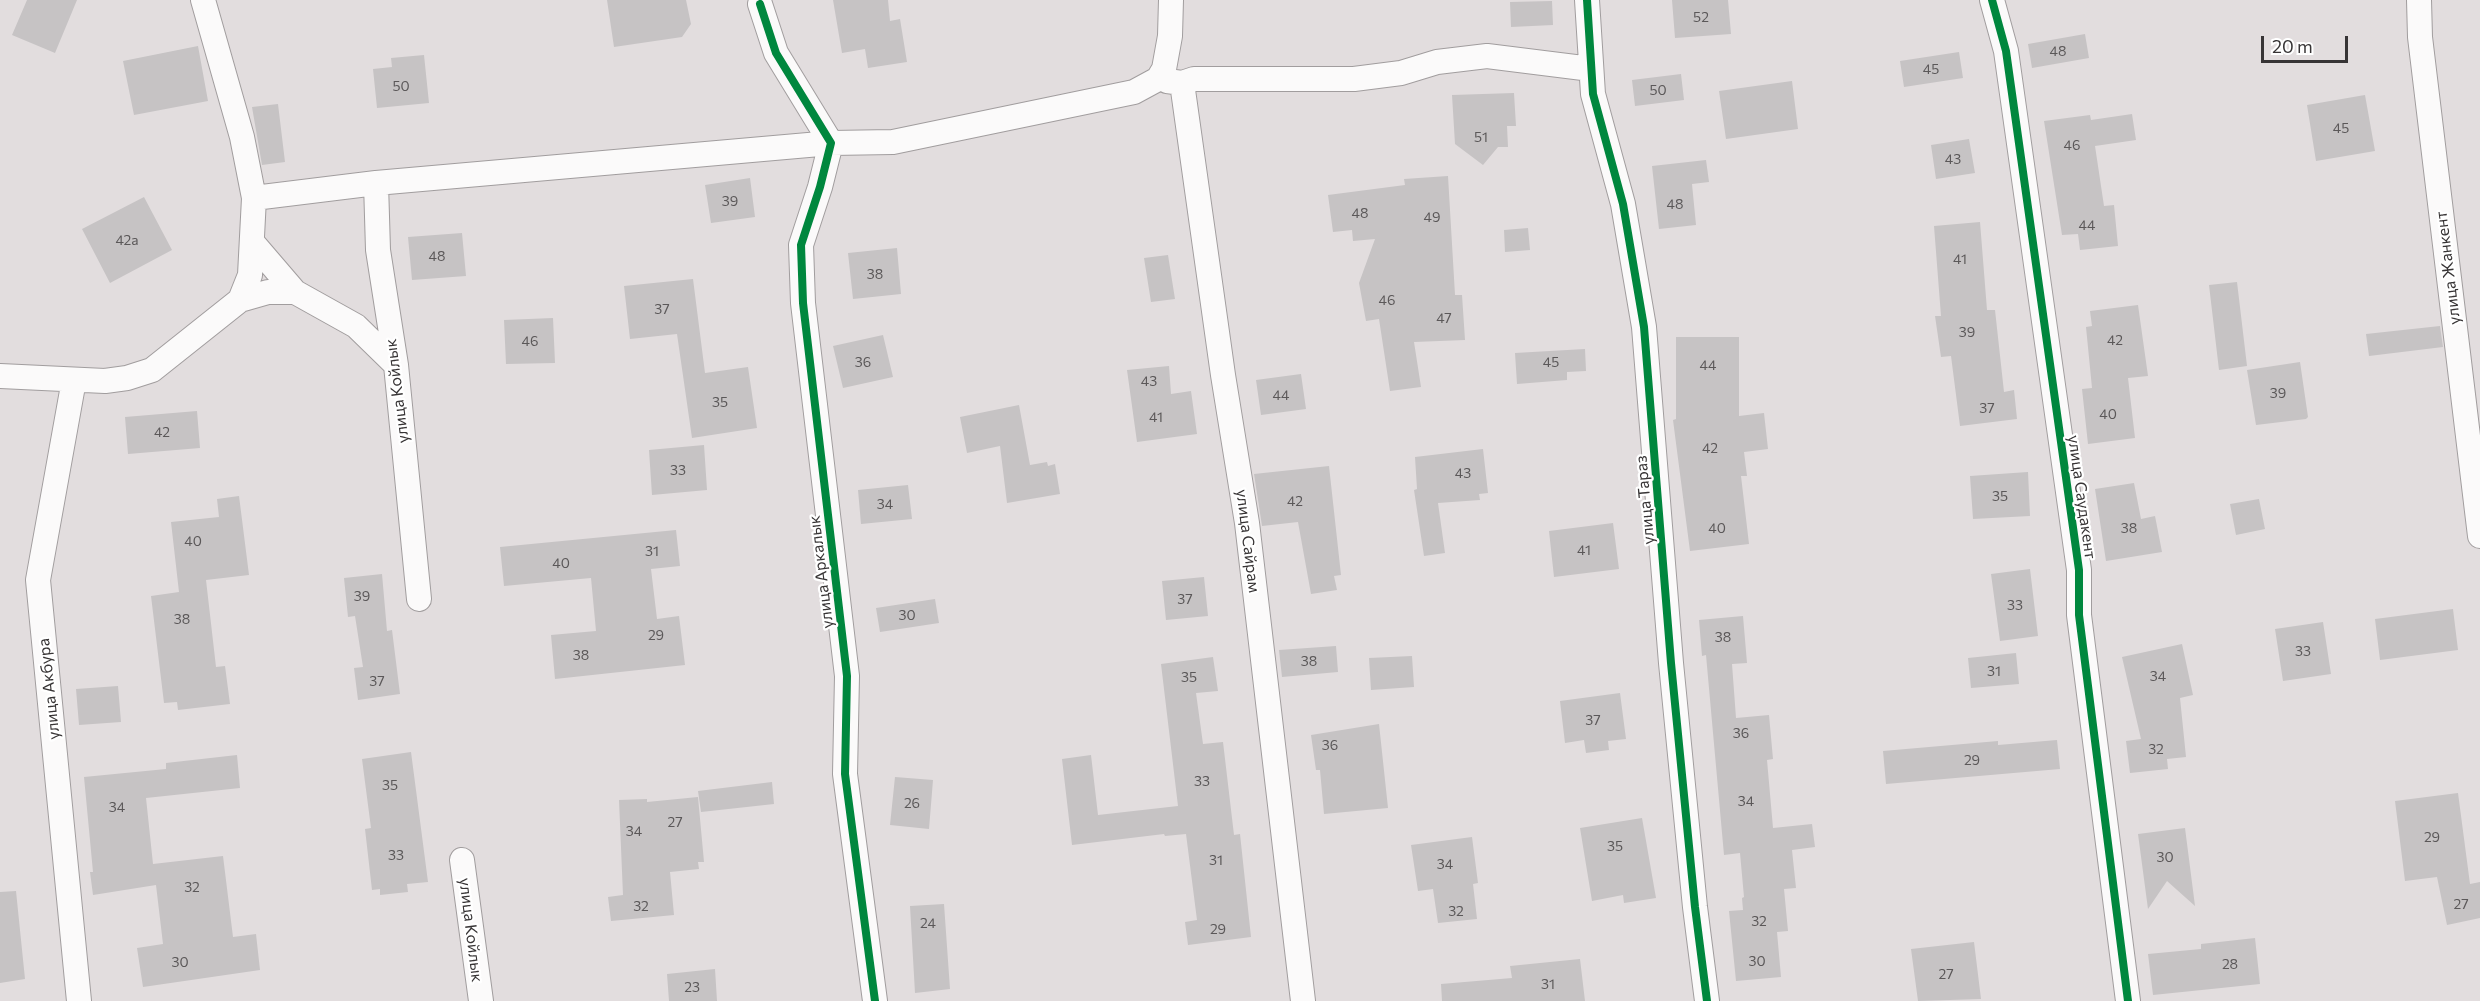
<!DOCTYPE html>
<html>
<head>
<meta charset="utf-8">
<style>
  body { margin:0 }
  #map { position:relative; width:2480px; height:1001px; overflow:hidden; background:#e2ddde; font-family:Commissioner,sans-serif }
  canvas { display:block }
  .scale { position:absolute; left:2261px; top:36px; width:87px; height:27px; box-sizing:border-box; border:3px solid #373435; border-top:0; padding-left:8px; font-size:18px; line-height:21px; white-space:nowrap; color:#373435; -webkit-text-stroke:4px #fff; paint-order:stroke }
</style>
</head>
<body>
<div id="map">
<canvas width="2480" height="1001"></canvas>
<div class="scale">20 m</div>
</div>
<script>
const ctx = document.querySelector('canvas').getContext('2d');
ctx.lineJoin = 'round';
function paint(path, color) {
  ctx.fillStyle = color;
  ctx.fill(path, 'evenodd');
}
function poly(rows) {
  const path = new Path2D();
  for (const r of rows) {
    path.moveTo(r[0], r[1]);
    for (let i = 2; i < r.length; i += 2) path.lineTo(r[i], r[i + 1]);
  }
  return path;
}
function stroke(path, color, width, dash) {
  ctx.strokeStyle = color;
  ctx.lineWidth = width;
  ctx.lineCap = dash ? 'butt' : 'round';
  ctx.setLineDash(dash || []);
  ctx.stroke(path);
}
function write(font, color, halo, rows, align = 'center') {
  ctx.font = font + ' Commissioner,sans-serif';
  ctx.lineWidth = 4.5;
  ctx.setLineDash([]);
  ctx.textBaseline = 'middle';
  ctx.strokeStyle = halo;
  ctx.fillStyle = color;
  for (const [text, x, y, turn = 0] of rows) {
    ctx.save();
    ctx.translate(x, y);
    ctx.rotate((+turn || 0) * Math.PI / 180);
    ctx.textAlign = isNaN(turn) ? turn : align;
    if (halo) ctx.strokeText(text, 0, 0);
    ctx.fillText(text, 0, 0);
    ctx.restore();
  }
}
paint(poly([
  [27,0,77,0,55,53,12,35],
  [607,0,686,0,691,24,682,37,614,47],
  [833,0,888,0,890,21,900,19,907,62,868,68,865,49,842,53],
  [1672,0,1728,0,1731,34,1675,38],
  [1552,1,1553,25,1511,27,1510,2],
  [2085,34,2089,58,2032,68,2028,44],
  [198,46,208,101,134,115,123,61],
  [1959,52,1963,78,1904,87,1900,61],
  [424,55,429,103,377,108,373,69,392,67,391,58],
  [1681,74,1684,100,1635,106,1632,80],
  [1792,81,1798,129,1726,139,1719,91],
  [1514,93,1516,126,1507,126,1508,147,1498,147,1483,165,1455,144,1452,95],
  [2365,95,2375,151,2316,161,2307,105],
  [278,104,285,162,262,165,252,107],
  [2132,114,2136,140,2095,146,2104,206,2114,205,2118,246,2080,250,2078,234,2062,235,2044,121,2090,115,2091,120],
  [1969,139,1975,173,1936,179,1931,145],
  [1706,160,1709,182,1692,184,1696,225,1659,229,1652,166],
  [1448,176,1455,295,1462,295,1465,340,1414,342,1421,387,1390,391,1379,319,1366,321,1359,283,1375,239,1353,241,1352,230,1333,232,1328,195,1405,185,1404,179],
  [750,178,755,217,711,223,705,185],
  [144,197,172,250,110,283,82,229],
  [1980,222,1987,310,1995,310,2004,392,2014,390,2017,419,1960,426,1951,356,1941,357,1935,316,1941,316,1934,226],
  [1528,228,1530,250,1505,252,1504,230],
  [462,233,466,276,412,280,408,237],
  [897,248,901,294,853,299,848,253],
  [1168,255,1175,299,1151,302,1144,258],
  [693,279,705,373,748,367,757,428,692,438,677,334,630,339,624,286],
  [2237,282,2247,366,2219,370,2209,285],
  [2138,305,2148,376,2128,378,2135,438,2088,444,2082,389,2092,388,2086,327,2092,326,2090,311],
  [553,318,555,363,506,364,504,320],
  [2440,326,2443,347,2369,356,2366,334],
  [883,335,893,377,843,388,833,346],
  [1676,337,1739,337,1739,416,1764,413,1768,449,1744,452,1747,476,1741,476,1749,544,1690,551,1673,420,1676,419],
  [1585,349,1586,371,1567,372,1567,380,1517,384,1515,353],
  [2300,362,2308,417,2306,419,2256,425,2247,370],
  [1169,366,1171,394,1191,391,1197,434,1137,442,1127,370],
  [1301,374,1306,409,1261,415,1256,380],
  [1019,405,1030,465,1047,462,1048,466,1055,464,1060,494,1007,503,1000,446,967,453,960,417],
  [197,411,200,448,128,454,125,417],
  [704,445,707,490,652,495,649,450],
  [1483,449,1488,493,1479,494,1480,500,1438,503,1445,553,1424,556,1414,490,1417,489,1415,457],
  [1329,466,1341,575,1334,576,1337,590,1311,594,1298,522,1262,526,1254,474],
  [2028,472,2030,516,1973,519,1970,476],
  [2134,483,2141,519,2155,516,2162,552,2106,561,2095,489],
  [908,485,912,519,861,524,858,490],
  [239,496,249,575,206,580,216,667,225,666,230,704,178,710,177,702,164,703,151,596,179,592,171,522,219,517,217,499],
  [2259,499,2265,529,2236,535,2230,504],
  [1613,523,1619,569,1554,577,1549,531],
  [676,530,680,566,651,569,657,619,679,616,685,665,555,679,551,635,596,631,591,578,504,586,500,547],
  [2030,569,2038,636,2000,641,1991,574],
  [382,574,387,631,392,630,400,694,358,700,354,668,363,667,355,616,348,617,344,578],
  [1204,577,1208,616,1166,620,1162,581],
  [935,599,939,623,880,632,876,608],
  [2453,609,2458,650,2380,660,2375,619],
  [1743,616,1747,663,1732,664,1736,718,1769,715,1773,759,1767,760,1773,828,1812,824,1815,847,1792,850,1796,888,1784,889,1788,931,1777,932,1781,977,1736,981,1729,911,1743,910,1742,898,1744,897,1740,853,1724,855,1706,655,1702,656,1699,620],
  [2323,622,2331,674,2283,681,2275,629],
  [2182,644,2193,695,2180,698,2186,757,2167,759,2168,769,2130,773,2126,741,2141,739,2122,657],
  [1336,646,1338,672,1282,677,1279,650],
  [2016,653,2019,684,1971,688,1968,658],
  [1412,656,1414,687,1371,690,1369,658],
  [1213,657,1218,691,1196,693,1203,744,1223,742,1234,835,1240,834,1251,937,1188,945,1185,922,1197,920,1186,834,1165,836,1164,834,1072,845,1062,759,1091,755,1098,815,1178,806,1161,664],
  [118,686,121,722,79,725,76,689],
  [1620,693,1626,739,1608,741,1609,750,1586,753,1584,740,1565,743,1560,701],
  [1379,724,1388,808,1324,814,1320,770,1316,770,1311,735],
  [2057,740,2060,769,1886,784,1883,751,1998,741,1998,745],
  [411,752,428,882,407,884,408,892,380,895,380,889,372,890,365,829,371,828,362,759],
  [237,755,240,788,146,798,153,864,223,856,233,937,256,934,260,970,143,987,137,948,163,944,156,885,93,895,90,872,93,872,84,777,166,769,166,763],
  [895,777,933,780,929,829,890,825],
  [772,782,774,804,701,812,698,791],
  [2458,793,2470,884,2480,882,2480,918,2447,925,2437,877,2405,881,2395,801],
  [698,797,704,862,698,862,699,869,670,872,674,915,611,921,608,897,623,895,619,800,647,799,647,802],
  [1642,818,1656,898,1624,903,1623,895,1592,901,1580,828],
  [2185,828,2195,906,2167,881,2148,909,2138,834],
  [1472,837,1478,883,1473,884,1477,919,1438,923,1433,889,1418,891,1411,845],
  [16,891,25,979,0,983,0,892],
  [944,904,950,989,915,993,910,906],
  [2255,938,2260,984,2153,995,2148,954,2201,949,2201,944],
  [1974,942,1981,999,1918,1001,1911,949],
  [1580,959,1585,1001,1442,1001,1441,984,1512,978,1510,966],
  [715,969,717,1001,669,1001,667,974]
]), '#c6c3c4');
const minor = poly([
  [203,0,242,137,254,198,250,275,240,300],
  [1587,0,1593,94,1623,204,1644,327,1671,663,1695,907,1707,1001],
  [1992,0,2006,51,2079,570,2079,615,2128,1001],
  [2419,0,2420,37,2480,536],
  [760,4,776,53,831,143,820,187,801,245,803,303,847,676,845,774,875,1001],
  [1167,81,1182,83,1194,79,1354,79,1401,73,1437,62,1487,56,1591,69],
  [1182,83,1223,375,1247,523,1303,1001],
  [376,183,378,250,396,365,419,599],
  [254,198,376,183,831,143,893,142,1134,92,1158,79,1164,69,1170,36,1171,0],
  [253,243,295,292,356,326,396,365],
  [0,376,105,381,127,378,152,370,240,300,268,292,295,292],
  [74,380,38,580,79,1001],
  [462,860,481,1001]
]);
stroke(minor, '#a19d9e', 26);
stroke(minor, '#fbfafa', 24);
stroke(poly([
  [1587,0,1593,94,1623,204,1644,327,1671,663,1695,907,1707,1001],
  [1992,0,2006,51,2079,570,2079,615,2128,1001],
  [760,4,776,53,831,143,820,187,801,245,803,303,847,676,845,774,875,1001]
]), '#00873e', 8);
write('14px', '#5b5859', null, [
  ["52",1701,17],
  ["48",2058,51],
  ["45",1931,69],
  ["50",401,86],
  ["50",1658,90],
  ["45",2341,128],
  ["51",1481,137],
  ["46",2072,145],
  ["43",1953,159],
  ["39",730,201],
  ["48",1675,204],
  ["48",1360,213],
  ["49",1432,217],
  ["44",2087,225],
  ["42а",127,240],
  ["48",437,256],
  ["41",1960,259],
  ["38",875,274],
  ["46",1387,300],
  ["37",662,309],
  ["47",1444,318],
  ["39",1967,332],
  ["42",2115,340],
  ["46",530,341],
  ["36",863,362],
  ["45",1551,362],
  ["44",1708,365],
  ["43",1149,381],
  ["39",2278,393],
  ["44",1281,395],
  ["35",720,402],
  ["37",1987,408],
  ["40",2108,414],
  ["41",1156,417],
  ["42",162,432],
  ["42",1710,448],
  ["33",678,470],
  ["43",1463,473],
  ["35",2000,496],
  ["42",1295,501],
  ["34",885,504],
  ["40",1717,528],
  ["38",2129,528],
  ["40",193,541],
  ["41",1584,550],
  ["31",652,551],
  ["40",561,563],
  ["39",362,596],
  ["37",1185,599],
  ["33",2015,605],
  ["30",907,615],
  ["38",182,619],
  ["29",656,635],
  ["38",1723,637],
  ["33",2303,651],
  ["38",581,655],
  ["38",1309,661],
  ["31",1994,671],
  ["34",2158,676],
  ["35",1189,677],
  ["37",377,681],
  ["37",1593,720],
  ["36",1741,733],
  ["36",1330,745],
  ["32",2156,749],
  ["29",1972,760],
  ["33",1202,781],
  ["35",390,785],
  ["34",1746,801],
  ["26",912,803],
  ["34",117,807],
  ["27",675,822],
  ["34",634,831],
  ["29",2432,837],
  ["35",1615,846],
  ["33",396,855],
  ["30",2165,857],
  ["31",1216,860],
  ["34",1445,864],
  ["32",192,887],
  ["27",2461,904],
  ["32",641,906],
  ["32",1456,911],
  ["32",1759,921],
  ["24",928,923],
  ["29",1218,929],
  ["30",1757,961],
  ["30",180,962],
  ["28",2230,964],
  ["27",1946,974],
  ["31",1548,984],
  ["23",692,987]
]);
write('16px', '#373435', '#fff', [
  ["улица Жанкент",2448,268,-97],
  ["улица Койлык",397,391,-97],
  ["улица Саудакент",2082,497,82],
  ["улица Тараз",1645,500,-95],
  ["улица Сайрам",1248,541,83],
  ["улица Аркалык",821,572,-97],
  ["улица Акбура",49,689,-96],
  ["улица Койлык",471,930,83]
]);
</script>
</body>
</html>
